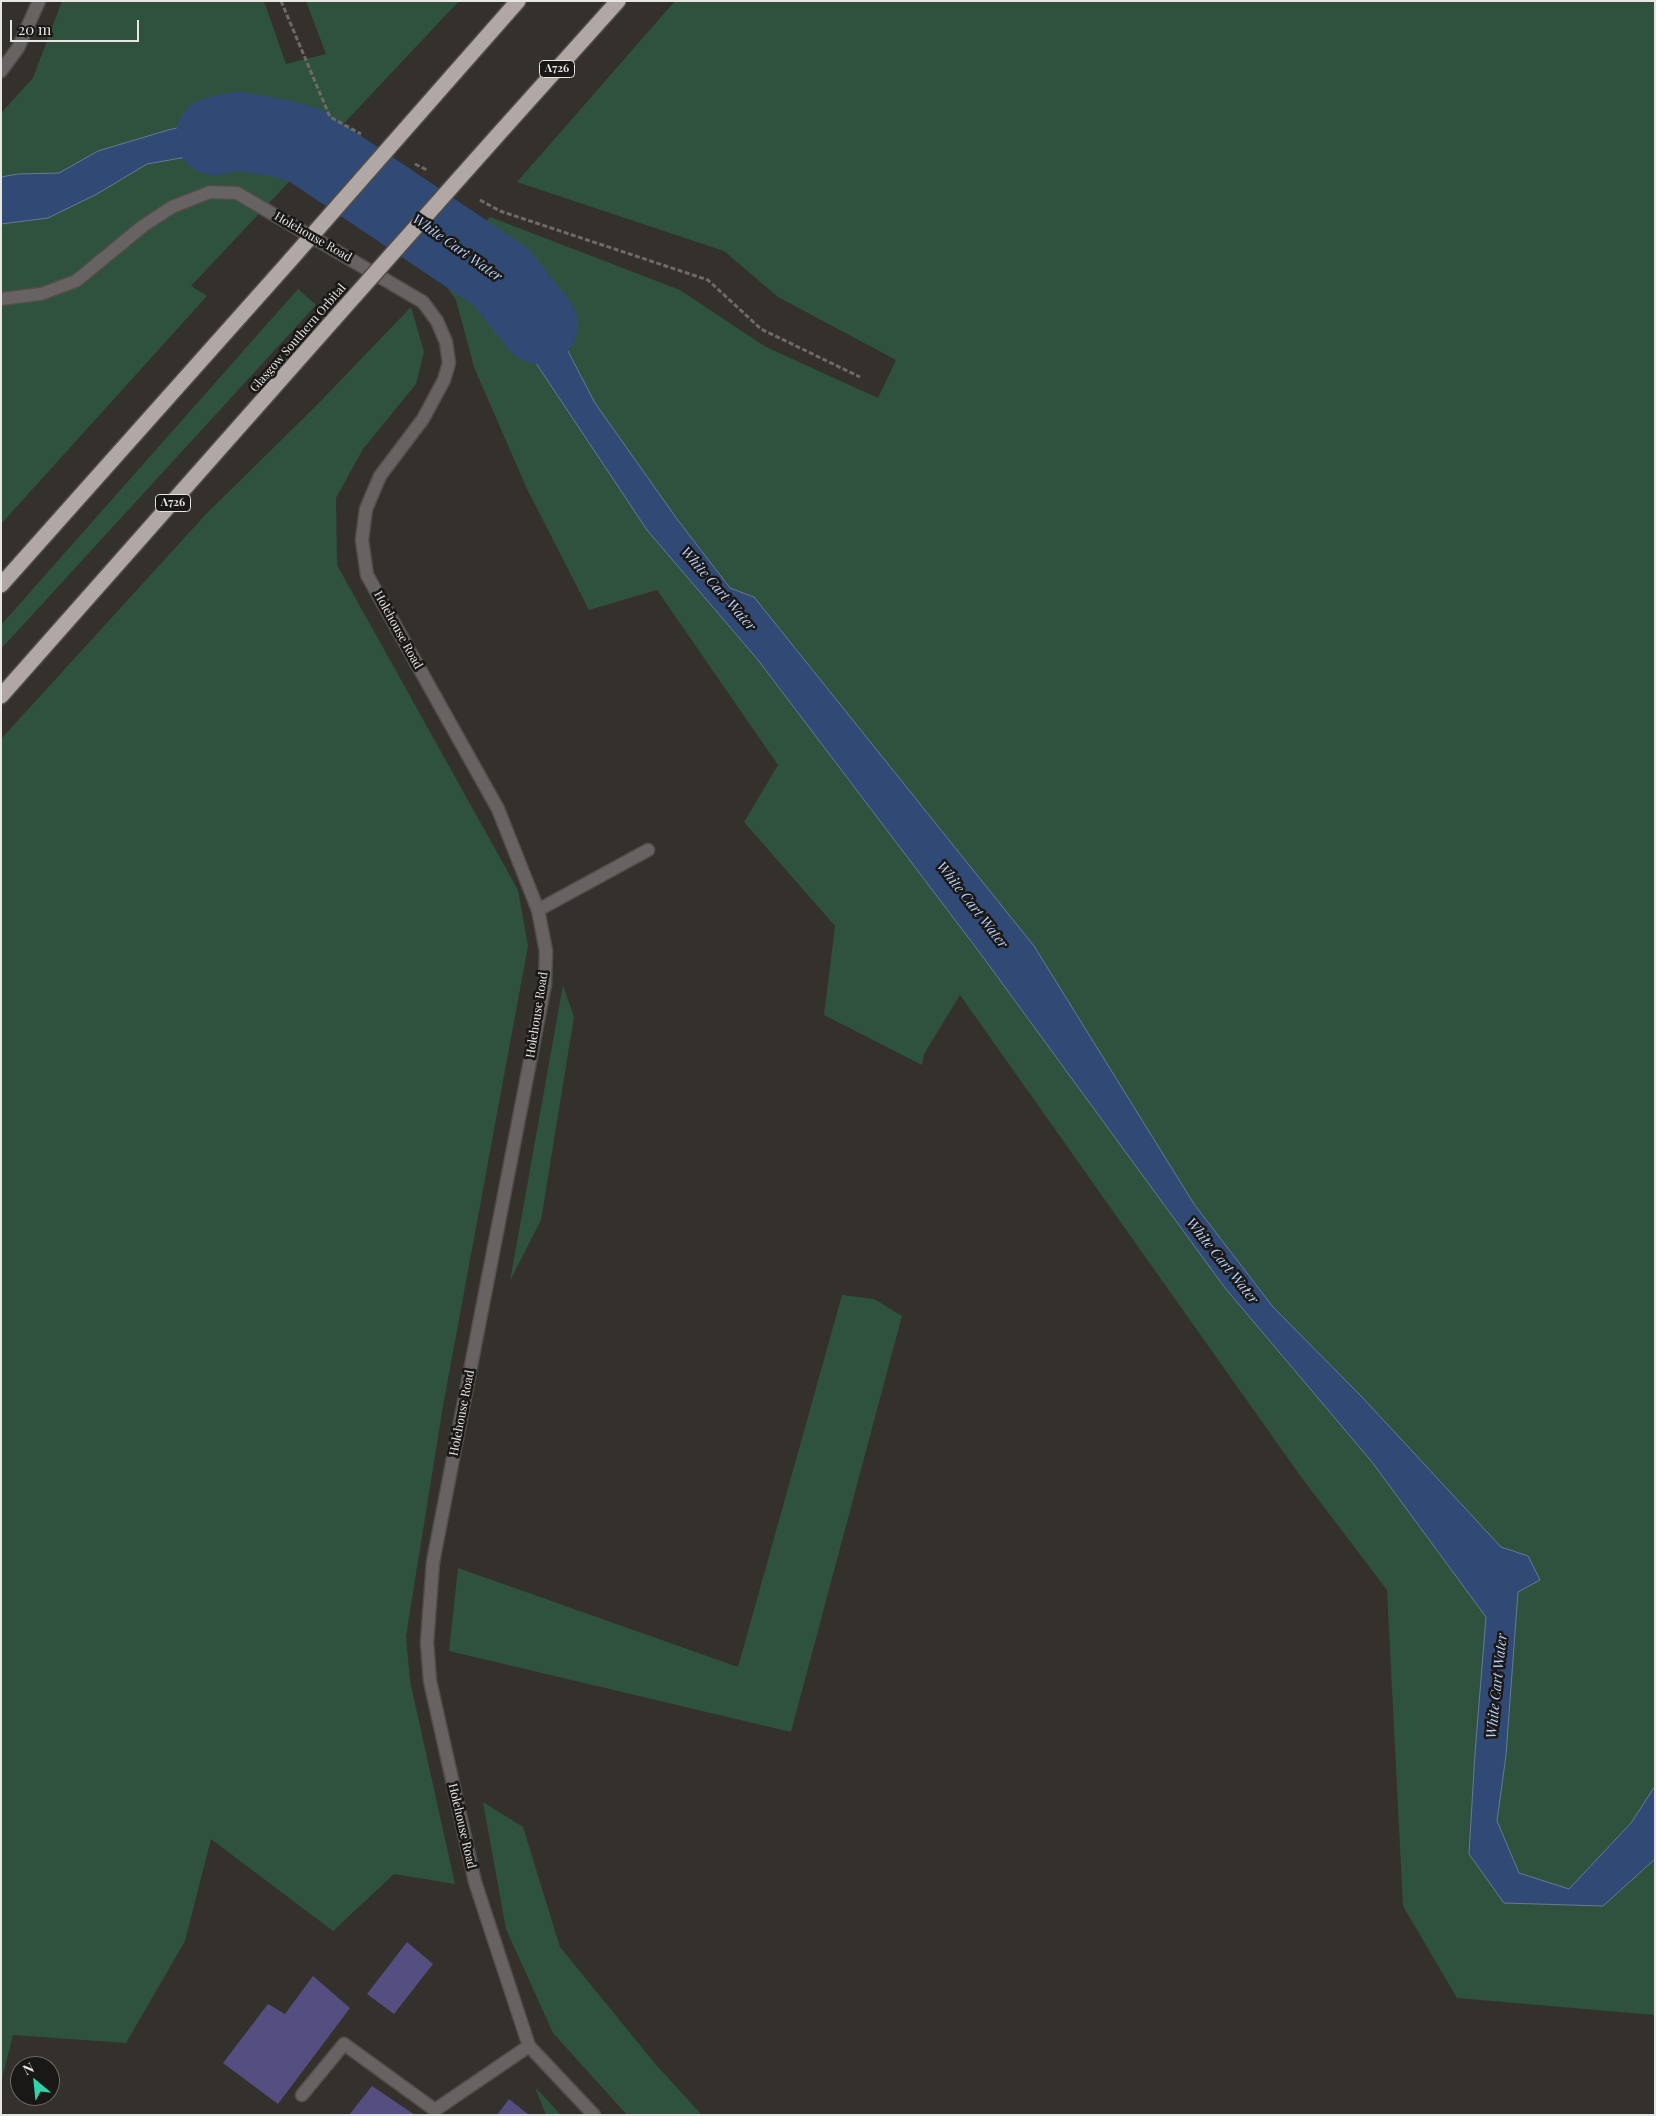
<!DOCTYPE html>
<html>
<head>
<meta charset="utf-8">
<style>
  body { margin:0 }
  #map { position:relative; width:1656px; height:2116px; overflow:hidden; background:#34302b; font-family:"Playfair Display",serif }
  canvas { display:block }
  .frame { position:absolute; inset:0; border:2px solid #e8e6e3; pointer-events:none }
  .north { position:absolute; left:10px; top:2056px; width:50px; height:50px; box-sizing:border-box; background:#1a1816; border:1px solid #6c6a68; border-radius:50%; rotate:332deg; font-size:14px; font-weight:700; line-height:20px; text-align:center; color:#e8e6e3 }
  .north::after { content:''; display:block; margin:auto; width:18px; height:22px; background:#30d4aa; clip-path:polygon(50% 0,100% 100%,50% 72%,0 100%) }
  .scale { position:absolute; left:10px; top:20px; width:129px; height:22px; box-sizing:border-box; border:2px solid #e8e6e3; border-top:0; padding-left:6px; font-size:15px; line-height:18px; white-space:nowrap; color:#e8e6e3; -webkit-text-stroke:4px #1a1816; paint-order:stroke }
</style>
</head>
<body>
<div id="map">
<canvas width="1656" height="2116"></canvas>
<div class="frame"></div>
<div class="north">N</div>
<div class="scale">20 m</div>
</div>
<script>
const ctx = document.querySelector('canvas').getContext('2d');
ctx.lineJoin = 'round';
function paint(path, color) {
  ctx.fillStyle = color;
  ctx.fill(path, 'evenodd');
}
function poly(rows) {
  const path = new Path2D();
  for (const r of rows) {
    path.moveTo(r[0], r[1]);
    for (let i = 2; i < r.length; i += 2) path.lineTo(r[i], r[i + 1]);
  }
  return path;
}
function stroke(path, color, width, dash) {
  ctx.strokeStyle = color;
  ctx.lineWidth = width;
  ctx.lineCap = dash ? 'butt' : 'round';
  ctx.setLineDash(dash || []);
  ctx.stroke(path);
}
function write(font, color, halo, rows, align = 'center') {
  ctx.font = font + ' "Playfair Display",serif';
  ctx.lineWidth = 5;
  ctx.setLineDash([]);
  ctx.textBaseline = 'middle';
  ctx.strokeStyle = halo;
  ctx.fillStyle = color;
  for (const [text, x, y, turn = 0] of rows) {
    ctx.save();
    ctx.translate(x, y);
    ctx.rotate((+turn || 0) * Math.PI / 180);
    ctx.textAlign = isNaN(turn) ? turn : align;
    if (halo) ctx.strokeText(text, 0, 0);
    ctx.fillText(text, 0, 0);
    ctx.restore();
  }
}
paint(poly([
  [62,1,264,1,286,64,326,54,306,1,459,1,191,286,207,296,1,524,1,113,33,78],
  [675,1,1655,1,1655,1786,1631,1823,1569,1889,1519,1873,1497,1821,1506,1755,1518,1592,1529,1556,1501,1547,1362,1397,1273,1307,1194,1204,1034,946,754,597,730,588,677,519,595,403,522,263,472,238,490,217,680,290,766,347,878,398,896,360,778,297,724,251,517,182],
  [454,260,484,285,647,530,758,660,980,953,1225,1288,1372,1462,1487,1618,1475,1753,1469,1854,1603,1906,1655,1859,1655,2015,1457,1998,1403,1906,1387,1590,1301,1477,960,995,924,1054,922,1065,824,1015,835,926,744,822,778,765,657,590,589,610,527,489,474,367,456,300,440,277],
  [298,289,316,305,1,649,1,625],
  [411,307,424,352,416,384,363,449,336,498,337,565,518,890,528,946,443,1406,406,1636,410,1681,455,1884,394,1874,333,1931,211,1839,185,1941,126,2043,13,2035,1,2082,1,739,207,513,315,407],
  [563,985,574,1017,541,1220,510,1281],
  [842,1295,874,1299,902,1316,791,1732,449,1651,458,1568,738,1667],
  [483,1802,523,1827,560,1947,657,2066,701,2114,627,2115,553,2033,506,1929],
  [535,2087,561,2115,546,2115]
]), '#2f523f');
const water = poly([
  [238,114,288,120,325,144,303,168,282,158,209,153,147,164,97,194,48,218,1,224,1,177,18,174,59,173,98,151,168,130,238,114],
  [472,238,522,263,595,403,677,519,730,588,754,597,1034,946,1194,1204,1273,1307,1362,1397,1501,1547,1528,1556,1540,1580,1518,1592,1506,1755,1497,1821,1519,1873,1569,1889,1631,1823,1655,1786,1655,1859,1603,1906,1504,1903,1469,1854,1475,1753,1486,1617,1372,1462,1225,1288,980,953,758,660,647,530,484,285,454,260,472,238]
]);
paint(water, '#314a75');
stroke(water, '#687996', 1);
stroke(poly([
  [215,136,239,131,278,138,305,145,501,277,539,325]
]), '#314a75', 78);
paint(poly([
  [407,1942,433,1964,394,2014,367,1994],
  [313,1976,350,2008,278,2104,223,2063,268,2004,285,2014],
  [372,2086,415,2115,349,2115],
  [509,2099,529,2115,497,2115]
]), '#554e80');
const lane = poly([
  [538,910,648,850],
  [302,2095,344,2044,435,2110,529,2046]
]);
const street = poly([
  [1,71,18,48,39,1],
  [1,299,41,294,76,281,143,226,172,207,210,192,237,193,423,302,437,321,446,342,449,363,444,380,423,419,380,476,366,509,362,540,367,575,498,809,538,910,546,951,545,984,433,1562,427,1643,430,1681,475,1882,529,2046,594,2115]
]);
const highway = poly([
  [452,76,518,1],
  [496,137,618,1],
  [1,585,286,265],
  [1,696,344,308]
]);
stroke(lane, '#514d48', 15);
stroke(street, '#514d48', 15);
stroke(highway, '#514d48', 18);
stroke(poly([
  [281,1,330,117,361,134],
  [415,164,427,170],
  [480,200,500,211,708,280,761,329,860,377]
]), '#6e6a66', 3, [5, 2.5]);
stroke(lane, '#676363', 12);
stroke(street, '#676363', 12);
stroke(highway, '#b1a8a6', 15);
const highwayBridge = poly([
  [286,265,452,76],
  [344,308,496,137]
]);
stroke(highwayBridge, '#514d48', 18, []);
stroke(highwayBridge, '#b1a8a6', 15);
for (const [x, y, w] of [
  [557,69,35],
  [173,503,35]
]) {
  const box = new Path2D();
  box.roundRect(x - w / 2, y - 8.5, w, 17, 4);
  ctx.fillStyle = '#1a1816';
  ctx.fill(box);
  stroke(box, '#e8e6e3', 1);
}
write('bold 11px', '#e8e6e3', null, [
  ["A726",557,69],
  ["A726",173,503]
]);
write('12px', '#e8e6e3', '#1a1816', [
  ["Holehouse Road",313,237,30],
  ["Glasgow Southern Orbital",298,338,-49],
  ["Holehouse Road",398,630,61],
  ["Holehouse Road",537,1015,-81],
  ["Holehouse Road",462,1413,-79],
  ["Holehouse Road",462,1826,77]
]);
write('italic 14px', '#bad3fe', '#1a1816', [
  ["White Cart Water",457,248,35],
  ["White Cart Water",718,589,49],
  ["White Cart Water",972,905,52],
  ["White Cart Water",1222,1261,51],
  ["White Cart Water",1497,1686,-84]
]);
</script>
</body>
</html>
